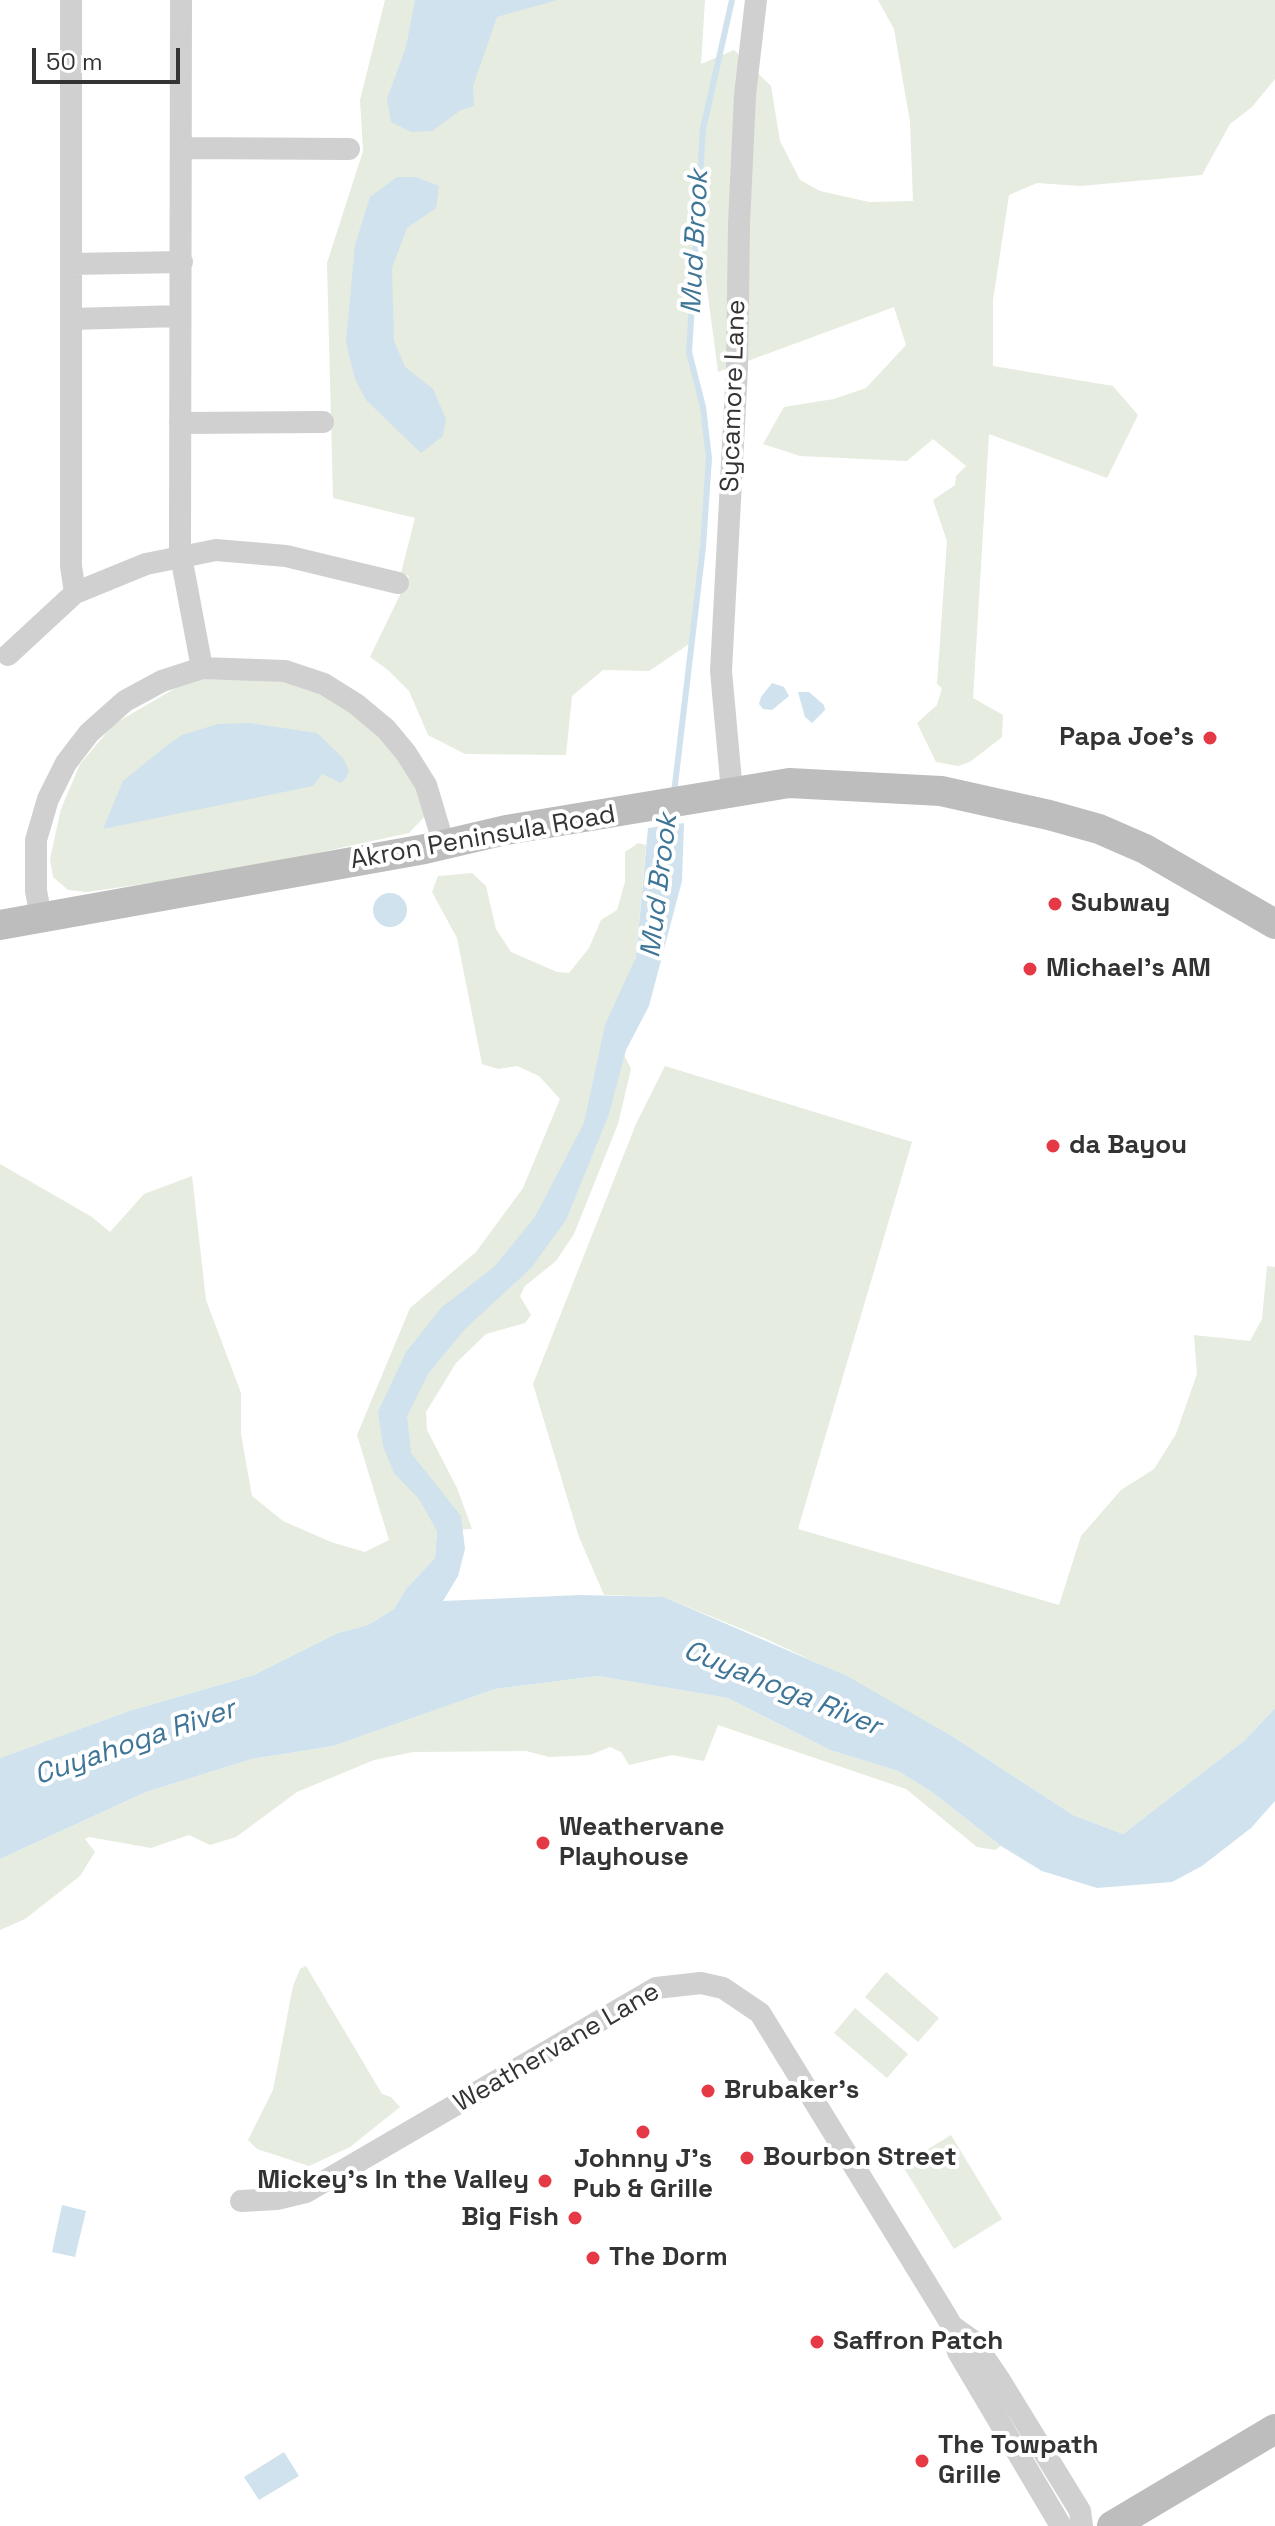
<!DOCTYPE html>
<html>
<head>
<meta charset="utf-8">
<style>
  body { margin:0 }
  #map { position:relative; width:1275px; height:2526px; overflow:hidden; background:#fff; font-family:"Space Grotesk",sans-serif }
  canvas { display:block }
  .scale { position:absolute; left:32px; top:48px; width:148px; height:36px; box-sizing:border-box; border:4px solid #333; border-top:0; padding-left:10px; font-size:24px; line-height:28px; white-space:nowrap; color:#333; -webkit-text-stroke:6px #fff; paint-order:stroke }
</style>
</head>
<body>
<div id="map">
<canvas width="1275" height="2526"></canvas>
<div class="scale">50 m</div>
</div>
<script>
const ctx = document.querySelector('canvas').getContext('2d');
ctx.lineJoin = 'round';
function paint(path, color) {
  ctx.fillStyle = color;
  ctx.fill(path, 'evenodd');
}
function poly(rows) {
  const path = new Path2D();
  for (const r of rows) {
    if (r.length === 3) {
      path.moveTo(r[0] + r[2], r[1]);
      path.arc(r[0], r[1], r[2], 0, 2 * Math.PI);
      continue;
    }
    path.moveTo(r[0], r[1]);
    for (let i = 2; i < r.length; i += 2) path.lineTo(r[i], r[i + 1]);
  }
  return path;
}
function stroke(path, color, width, dash) {
  ctx.strokeStyle = color;
  ctx.lineWidth = width;
  ctx.lineCap = dash ? 'butt' : 'round';
  ctx.setLineDash(dash || []);
  ctx.stroke(path);
}
function write(font, color, halo, rows, align = 'center') {
  ctx.font = font + ' "Space Grotesk",sans-serif';
  ctx.lineWidth = 8;
  ctx.setLineDash([]);
  ctx.textBaseline = 'middle';
  ctx.strokeStyle = halo;
  ctx.fillStyle = color;
  for (const [text, x, y, turn = 0] of rows) {
    ctx.save();
    ctx.translate(x, y);
    ctx.rotate((+turn || 0) * Math.PI / 180);
    ctx.textAlign = isNaN(turn) ? turn : align;
    if (halo) ctx.strokeText(text, 0, 0);
    ctx.fillText(text, 0, 0);
    ctx.restore();
  }
}
paint(poly([
  [385,0,705,0,701,64,734,50,771,86,780,141,800,180,820,191,869,202,913,201,910,122,894,29,878,0,1275,0,1275,79,1252,107,1230,124,1202,175,1080,186,1037,183,1009,195,993,300,993,366,1113,386,1138,415,1107,478,989,434,973,698,1003,715,1002,737,970,762,958,766,936,762,917,723,937,705,942,688,937,684,947,541,933,500,955,485,956,476,966,466,933,439,907,461,800,456,763,444,784,407,834,399,866,388,906,345,894,307,718,372,698,219,689,352,703,407,709,458,692,642,649,671,603,670,572,696,566,755,465,754,428,735,409,691,388,670,370,657,409,576,401,573,415,518,333,498,327,263,363,151,360,100],
  [210,676,279,678,335,697,401,754,427,814,409,833,234,871,87,892,68,890,53,877,50,859,61,809,80,764,114,724,179,686],
  [638,843,646,845,636,957,611,1028,631,1069,618,1124,574,1234,556,1261,525,1286,520,1296,531,1315,525,1323,486,1334,456,1363,426,1412,427,1430,457,1488,472,1529,437,1531,435,1558,406,1589,394,1609,368,1625,338,1633,254,1675,129,1711,0,1758,0,1164,92,1217,110,1232,144,1194,192,1176,206,1300,241,1393,241,1434,252,1496,283,1521,331,1542,365,1552,389,1540,357,1435,410,1308,476,1252,523,1188,560,1099,539,1076,517,1066,498,1069,482,1064,457,938,432,892,438,876,472,873,486,886,496,929,511,952,557,972,569,973,589,948,601,920,617,910,625,882,625,852],
  [665,1066,912,1142,798,1529,1059,1605,1081,1536,1121,1490,1154,1469,1176,1434,1197,1374,1194,1335,1250,1341,1262,1319,1267,1266,1275,1267,1275,1708,1245,1740,1123,1834,1073,1815,955,1738,832,1670,766,1639,664,1597,604,1595,579,1537,533,1384,636,1124],
  [598,1676,728,1698,830,1750,898,1771,932,1792,1001,1846,995,1850,977,1847,906,1789,718,1725,704,1761,672,1755,629,1765,621,1752,610,1747,590,1755,549,1757,526,1751,413,1752,374,1760,297,1792,236,1837,210,1845,189,1835,151,1848,89,1837,85,1839,95,1852,80,1876,25,1919,0,1930,0,1859,146,1792,252,1759,333,1746,495,1689],
  [306,1966,382,2094,391,2097,400,2107,350,2147,309,2166,257,2149,248,2140,273,2090,293,1986,300,1969],
  [886,1972,939,2018,918,2042,865,1997],
  [855,2008,908,2054,887,2078,834,2033],
  [951,2135,1002,2219,954,2249,902,2165]
]), '#e6ecdf');
paint(poly([
  [415,0,557,0,497,17,473,86,474,106,461,110,432,131,411,132,391,122,387,99,406,47],
  [397,177,416,177,439,186,436,208,407,228,392,268,394,341,405,367,433,389,446,419,443,436,421,453,366,400,355,379,346,342,355,245,370,197],
  [772,683,784,687,789,696,772,710,763,709,759,704,761,697],
  [798,692,809,692,824,705,825,710,812,723,805,717],
  [249,723,317,733,343,758,349,771,346,778,341,783,322,774,313,786,103,829,123,781,165,747,182,735,218,724],
  [684,823,682,881,649,1006,626,1050,609,1114,566,1220,531,1268,464,1330,428,1374,407,1416,411,1453,461,1516,465,1549,458,1576,443,1601,581,1595,664,1597,847,1676,955,1738,1073,1815,1123,1834,1245,1740,1275,1708,1275,1801,1251,1828,1202,1866,1172,1882,1097,1888,1042,1871,1001,1846,932,1792,898,1771,830,1750,728,1698,598,1676,495,1689,333,1746,252,1759,146,1792,0,1859,0,1758,129,1711,254,1675,338,1633,368,1625,394,1609,406,1589,435,1558,437,1531,419,1499,394,1473,383,1446,378,1412,406,1352,442,1307,494,1267,535,1217,584,1123,605,1025,636,957,648,828],
  [390,910,17],
  [62,2205,86,2211,75,2257,52,2252],
  [284,2452,299,2476,259,2500,244,2477]
]), '#cfe2ee');
stroke(poly([
  [674,793,703,547,709,458,703,407,689,352,703,129,732,0]
]), '#cfe2ee', 6);
stroke(poly([
  [71,0,71,264],
  [181,0,180,551,202,668],
  [181,148,349,149],
  [182,262,71,264,71,566,75,593,146,564,216,550,286,556,398,583],
  [71,319,180,316],
  [180,423,323,422],
  [8,655,75,593],
  [732,792,721,671,737,368,739,224,745,95,756,0],
  [41,917,36,891,36,840,48,799,66,763,89,733,125,701,162,681,202,668,285,671,324,684,356,704,386,729,406,753,426,785,444,845],
  [241,2201,277,2199,306,2192,656,1988,701,1983,723,1988,760,2013,768,2026,945,2314,952,2326,958,2352,1061,2526],
  [952,2326,973,2341,999,2379,1080,2511,1082,2526]
]), '#d0d0d0', 22);
stroke(poly([
  [0,925,425,849,506,830,789,783,941,791,1049,815,1099,829,1145,849,1275,924],
  [1112,2526,1275,2429]
]), '#bdbdbd', 30);
for (const [x, y, r, color] of [
  [1210,738,8,"#e63946"],
  [1055,904,8,"#e63946"],
  [1030,969,8,"#e63946"],
  [1053,1146,8,"#e63946"],
  [543,1843,8,"#e63946"],
  [708,2091,8,"#e63946"],
  [643,2132,8,"#e63946"],
  [747,2158,8,"#e63946"],
  [545,2181,8,"#e63946"],
  [575,2218,8,"#e63946"],
  [593,2258,8,"#e63946"],
  [817,2342,8,"#e63946"],
  [922,2461,8,"#e63946"]
]) {
  const dot = new Path2D();
  dot.arc(x, y, r, 0, 2 * Math.PI);
  ctx.fillStyle = color;
  ctx.fill(dot);
  stroke(dot, '#fff', 3);
}
write('26px', '#333', '#fff', [
  ["Sycamore Lane",734,396,-88],
  ["Akron Peninsula Road",483,838,-10],
  ["Weathervane Lane",557,2048,-30]
]);
write('bold 26px', '#333', '#fff', [
  ["Papa Joe's",1194,738,"right"],
  ["Subway",1071,904],
  ["Michael's AM",1046,969],
  ["da Bayou",1069,1146],
  ["Weathervane",559,1828],
  ["Playhouse",559,1858],
  ["Brubaker's",724,2091],
  ["Bourbon Street",763,2158],
  ["Johnny J's",643,2160,"center"],
  ["Pub & Grille",643,2190,"center"],
  ["Mickey's In the Valley",529,2181,"right"],
  ["Big Fish",559,2218,"right"],
  ["The Dorm",609,2258],
  ["Saffron Patch",833,2342],
  ["The Towpath",938,2446],
  ["Grille",938,2476]
], 'left');
write('italic 28px', '#3f7597', '#fff', [
  ["Mud Brook",696,242,-87],
  ["Mud Brook",660,886,-83],
  ["Cuyahoga River",782,1689,22],
  ["Cuyahoga River",135,1743,-19]
]);
</script>
</body>
</html>
